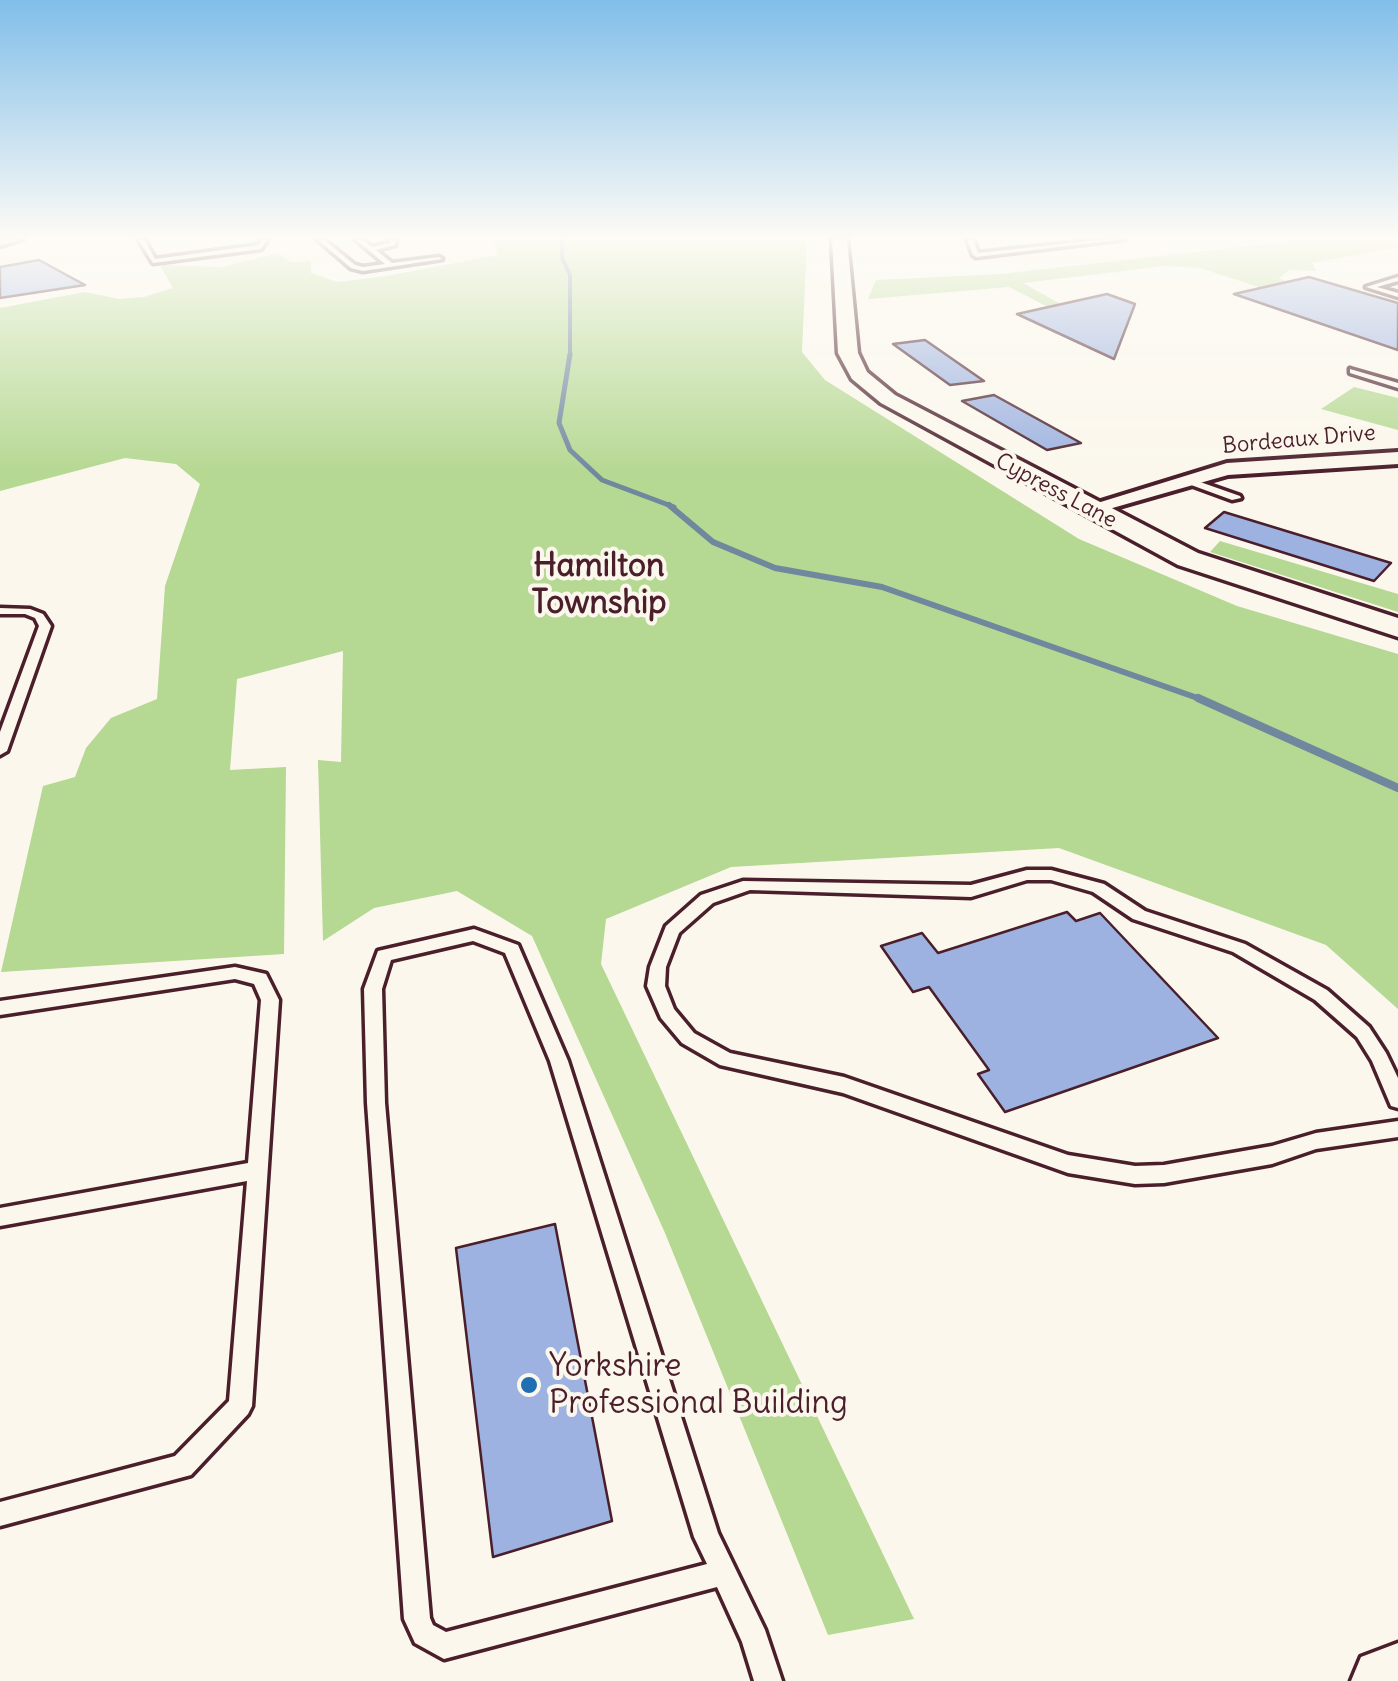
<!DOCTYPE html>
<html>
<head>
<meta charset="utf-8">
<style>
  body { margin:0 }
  canvas { display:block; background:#fbf7ec }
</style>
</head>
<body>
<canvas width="1398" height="1681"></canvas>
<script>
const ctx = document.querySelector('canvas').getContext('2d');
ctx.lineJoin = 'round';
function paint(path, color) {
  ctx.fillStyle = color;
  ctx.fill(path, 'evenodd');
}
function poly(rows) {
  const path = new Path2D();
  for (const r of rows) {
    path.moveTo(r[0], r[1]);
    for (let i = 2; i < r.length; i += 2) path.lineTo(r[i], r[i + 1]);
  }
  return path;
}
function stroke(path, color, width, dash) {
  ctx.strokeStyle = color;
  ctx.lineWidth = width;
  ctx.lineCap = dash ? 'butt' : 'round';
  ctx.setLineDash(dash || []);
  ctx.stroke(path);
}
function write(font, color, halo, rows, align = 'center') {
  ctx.font = font + ' Delius,sans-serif';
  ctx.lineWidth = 8;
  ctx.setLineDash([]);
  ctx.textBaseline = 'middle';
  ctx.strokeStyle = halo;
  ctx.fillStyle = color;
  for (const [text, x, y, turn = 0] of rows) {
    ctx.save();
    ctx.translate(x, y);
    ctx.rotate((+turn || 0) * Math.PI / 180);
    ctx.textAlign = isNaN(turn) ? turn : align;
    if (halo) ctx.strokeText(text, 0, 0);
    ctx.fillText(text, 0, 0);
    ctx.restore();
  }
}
paint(poly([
  [492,239,807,239,802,352,825,380,1079,539,1237,606,1398,654,1398,1009,1326,945,1059,848,731,867,606,919,601,964,914,1619,828,1635,665,1233,532,936,457,891,374,908,323,941,318,760,341,762,343,651,237,679,230,770,286,767,284,954,1,972,43,786,75,777,86,748,111,718,157,699,165,586,200,484,176,464,125,458,0,491,0,308,85,292,119,299,144,297,173,288,160,265,222,267,278,253,291,262,311,261,311,273,337,282,386,276,498,255],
  [1311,239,1398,239,1398,247,1312,263,1316,271,1289,270,1279,278,1289,283,1296,299,1200,268,1164,266,1023,283,1066,307,1050,308,1009,287,868,299,876,280,1001,274],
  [1354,387,1398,398,1398,430,1321,409],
  [1220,541,1398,594,1398,612,1210,552]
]), '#b5d892');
stroke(poly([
  [562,239,562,258,570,275,570,357]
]), '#6f889e', 4);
stroke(poly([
  [570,354,559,423,570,450,602,480,674,507]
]), '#6f889e', 5);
stroke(poly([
  [669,505,713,542,775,568,882,587,1206,701]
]), '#6f889e', 6);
stroke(poly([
  [1198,698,1398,788]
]), '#6f889e', 8);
const building = poly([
  [39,260,85,285,0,298,0,267,39,260],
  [1309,277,1398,303,1398,350,1234,294,1309,277],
  [1107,294,1135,304,1114,359,1017,314,1107,294],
  [925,340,984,381,950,385,893,344,925,340],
  [994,395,1081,443,1047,450,962,401,994,395],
  [1224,512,1391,563,1374,581,1205,528,1224,512],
  [1067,912,1076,921,1100,913,1218,1038,1005,1112,978,1074,989,1070,929,987,913,992,881,946,922,933,938,953,1067,912],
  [555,1224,612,1521,493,1557,456,1248,555,1224]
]);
paint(building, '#9db2e0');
stroke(building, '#4a1f2b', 2.5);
const service = poly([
  [138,239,144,239,155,259,259,245,262,239,268,239,261,249,153,263,138,239],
  [317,239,323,239,355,265,363,267,385,264,355,239,361,239,372,247,390,243,390,239,396,239,395,245,376,250,392,263,439,257,442,259,363,271,351,268,317,239],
  [967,239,973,239,978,253,1108,239,1125,239,976,257,973,255,967,239],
  [1398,277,1398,281,1377,287,1398,293,1398,297,1366,287,1398,277],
  [1350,369,1398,383,1398,388,1350,373,1350,369],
  [1186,477,1240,496,1241,498,1232,500,1183,482,1181,480,1186,477],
  [0,608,30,609,43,614,51,626,7,751,0,755,0,732,39,626,35,618,25,614,0,614,0,608],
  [1027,870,1051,870,1104,884,1145,911,1245,944,1327,990,1369,1027,1386,1053,1398,1078,1398,1108,1391,1106,1372,1061,1357,1037,1315,1000,1233,952,1133,919,1093,892,1051,880,1027,880,971,897,750,890,713,903,679,933,666,967,665,986,674,1009,694,1033,730,1053,844,1077,1068,1155,1135,1166,1164,1165,1272,1146,1316,1133,1398,1121,1398,1137,1316,1149,1272,1164,1164,1183,1135,1184,1068,1173,843,1093,720,1065,682,1043,661,1018,647,986,650,967,666,926,701,895,743,881,971,885,1027,870],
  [474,929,518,945,568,1061,718,1533,765,1630,782,1681,754,1681,742,1642,717,1587,444,1659,415,1643,404,1619,367,1103,364,989,378,951,474,929],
  [473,941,505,953,550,1061,694,1537,707,1564,446,1632,433,1625,430,1618,385,1103,382,989,391,960,473,941],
  [235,967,266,974,279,1000,252,1406,248,1414,191,1475,0,1526,0,1502,175,1456,229,1401,247,1181,0,1226,0,1208,248,1163,261,1000,254,984,235,979,0,1015,0,1001,235,967]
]);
const minor = poly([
  [1398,452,1398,464,1228,475,1088,515,1078,509,1227,463,1398,452]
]);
const tertiary = poly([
  [832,239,847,239,858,353,867,372,895,395,1198,553,1398,618,1398,637,1178,565,881,403,852,379,838,353,832,239],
  [1398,1643,1398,1681,1351,1681,1361,1657,1398,1643]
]);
const primary = poly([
  [0,239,23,239,0,246,0,239]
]);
stroke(service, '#4a1f2b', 7);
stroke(minor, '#4a1f2b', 8);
stroke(tertiary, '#4a1f2b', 7);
stroke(primary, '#4a1f2b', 7);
paint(service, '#fbf7ec');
paint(minor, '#fbf7ec');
paint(tertiary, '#fbf7ec');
paint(primary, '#fcdcac');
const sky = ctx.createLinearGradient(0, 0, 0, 474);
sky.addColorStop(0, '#81bee9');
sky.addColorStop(0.5, '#fdfbf6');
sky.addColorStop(1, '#fdfbf600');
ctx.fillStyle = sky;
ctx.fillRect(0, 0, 1398, 474);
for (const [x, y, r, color] of [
  [529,1385,10,"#1f6fb2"]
]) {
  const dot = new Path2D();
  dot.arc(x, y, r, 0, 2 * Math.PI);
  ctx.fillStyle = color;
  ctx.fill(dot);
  stroke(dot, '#fbf7ec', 4);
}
write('22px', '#4a1f2b', '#fbf7ec', [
  ["Bordeaux Drive",1299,440,-5],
  ["Cypress Lane",1056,491,28]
]);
write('bold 32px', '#4a1f2b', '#fbf7ec', [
  ["Hamilton",599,567],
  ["Township",599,604]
]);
write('32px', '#4a1f2b', '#fbf7ec', [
  ["Yorkshire",549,1367],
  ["Professional Building",549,1404]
], 'left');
</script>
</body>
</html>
